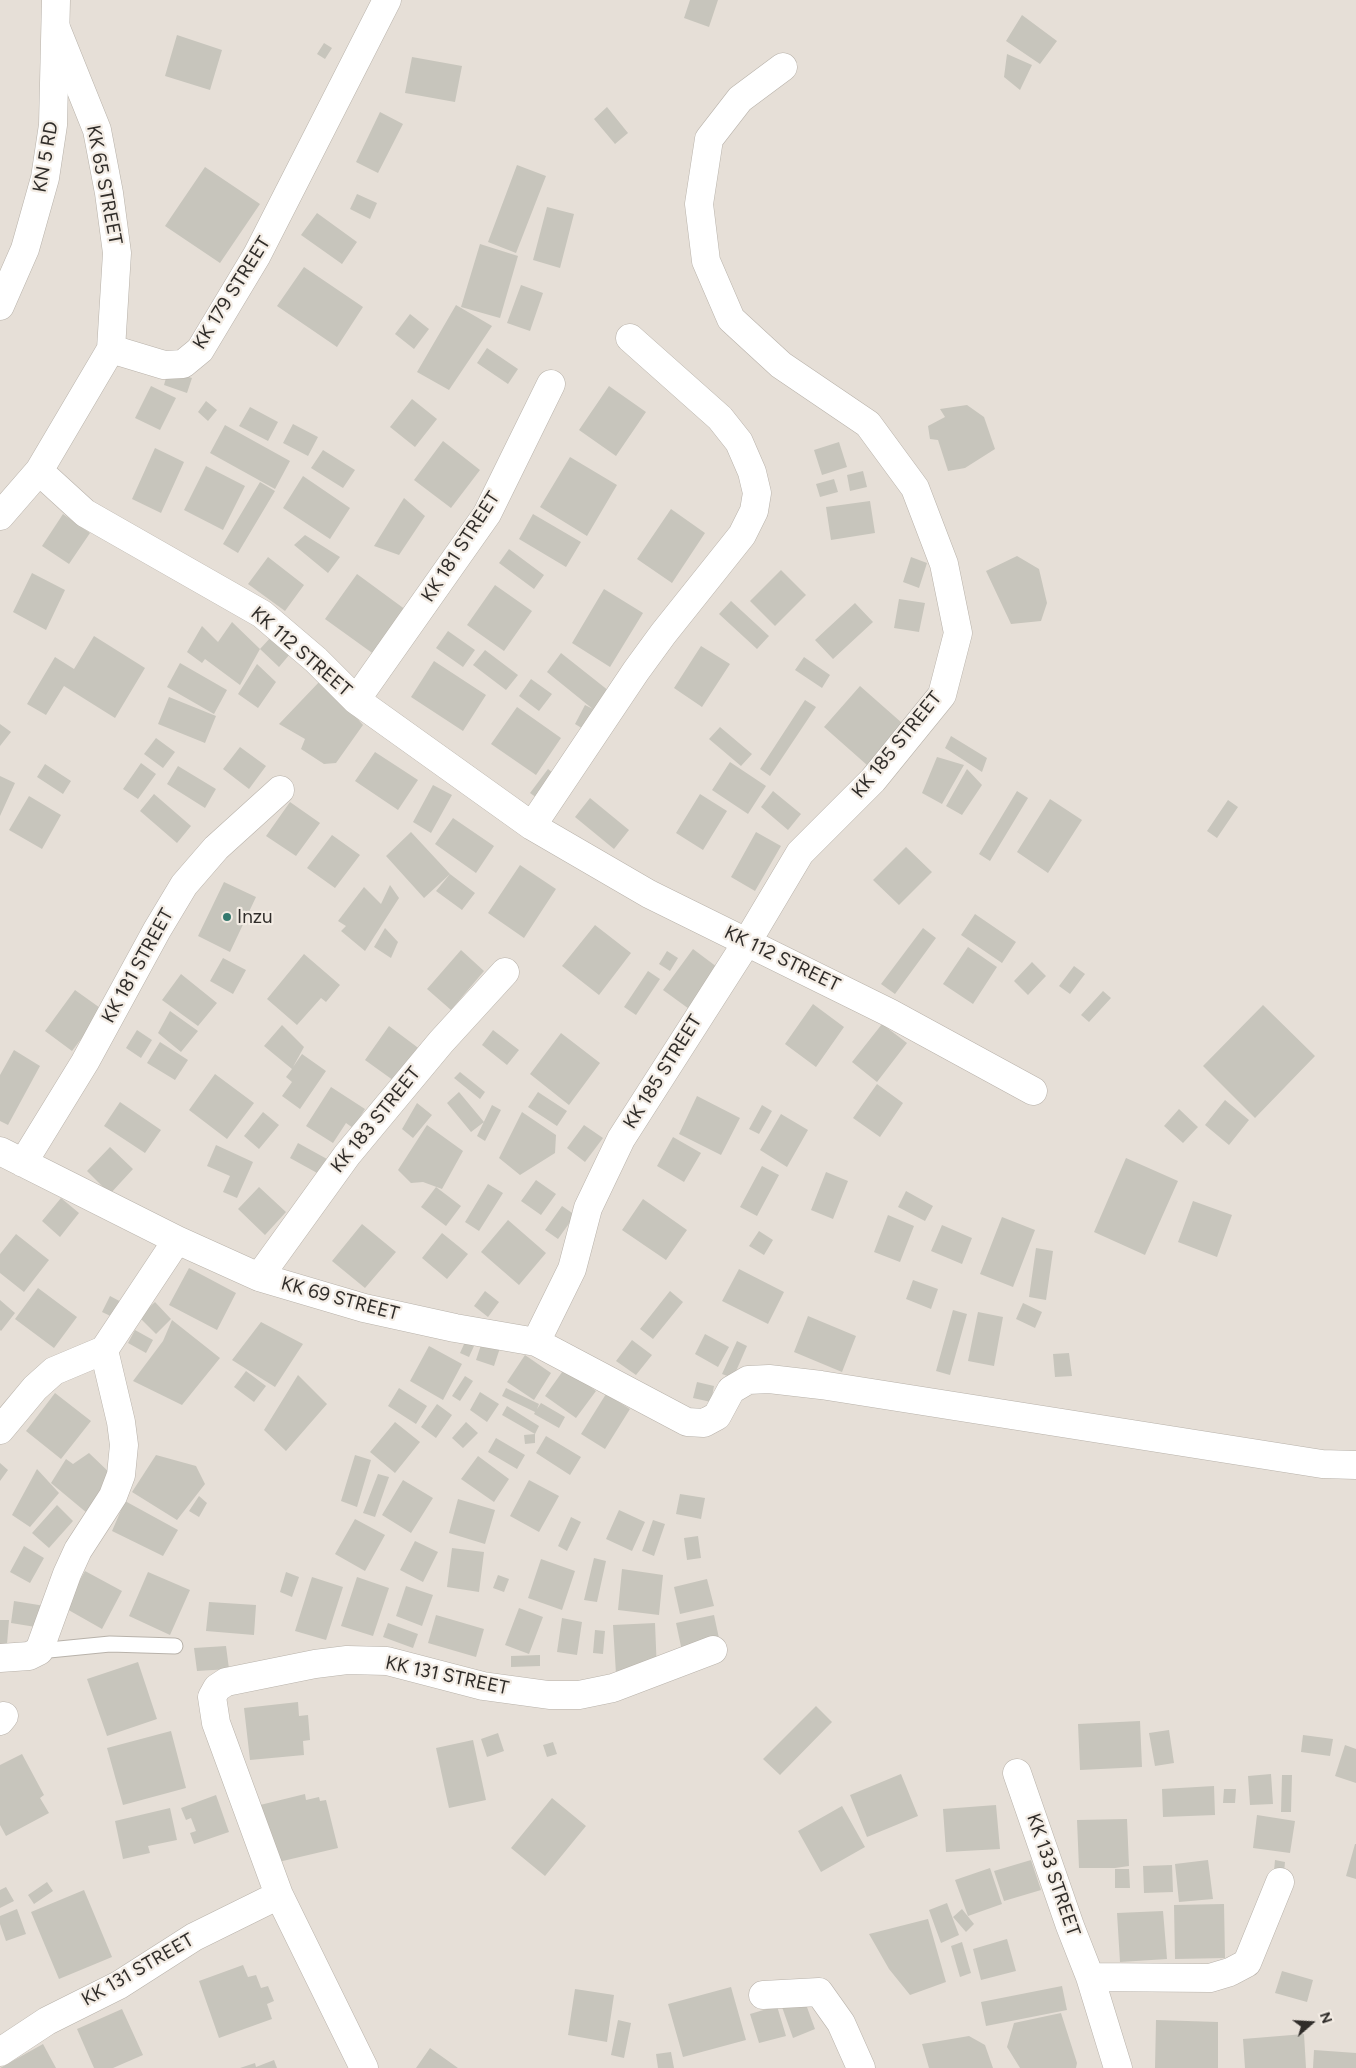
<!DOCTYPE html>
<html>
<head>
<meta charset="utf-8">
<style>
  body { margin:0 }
  #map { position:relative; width:1356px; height:2068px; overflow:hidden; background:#e6dfd7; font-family:Figtree,sans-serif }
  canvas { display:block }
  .north { position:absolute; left:1286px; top:1998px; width:50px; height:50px; -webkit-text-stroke:4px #f3ece4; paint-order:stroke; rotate:71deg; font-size:14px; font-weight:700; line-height:20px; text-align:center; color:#302d2a }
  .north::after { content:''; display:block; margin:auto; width:18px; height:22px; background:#302d2a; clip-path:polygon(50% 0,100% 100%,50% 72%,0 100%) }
</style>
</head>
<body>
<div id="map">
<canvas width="1356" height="2068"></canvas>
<div class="north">N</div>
</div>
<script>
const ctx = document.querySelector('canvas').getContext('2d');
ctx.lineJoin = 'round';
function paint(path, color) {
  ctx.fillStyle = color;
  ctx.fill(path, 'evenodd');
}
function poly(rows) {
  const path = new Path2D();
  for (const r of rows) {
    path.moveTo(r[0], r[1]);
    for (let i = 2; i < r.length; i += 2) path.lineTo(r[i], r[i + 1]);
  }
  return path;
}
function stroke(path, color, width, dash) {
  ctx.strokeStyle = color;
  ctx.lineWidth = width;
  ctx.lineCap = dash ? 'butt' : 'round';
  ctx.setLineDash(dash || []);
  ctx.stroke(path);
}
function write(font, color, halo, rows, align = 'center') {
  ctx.font = font + ' Figtree,sans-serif';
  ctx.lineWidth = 4.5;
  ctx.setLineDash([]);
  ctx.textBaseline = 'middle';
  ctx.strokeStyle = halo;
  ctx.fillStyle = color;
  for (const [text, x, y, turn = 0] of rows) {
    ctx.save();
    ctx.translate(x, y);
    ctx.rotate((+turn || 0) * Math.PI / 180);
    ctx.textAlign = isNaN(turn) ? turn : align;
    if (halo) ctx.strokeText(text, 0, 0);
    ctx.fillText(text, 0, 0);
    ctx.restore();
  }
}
paint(poly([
  [690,0,718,0,709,27,684,18],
  [1022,15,1057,41,1040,64,1006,41],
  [177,35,222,50,210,90,165,76],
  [324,43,332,48,325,59,317,54],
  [1007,54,1032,65,1020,90,1004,77],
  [412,57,462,66,455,102,405,93],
  [607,107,628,133,615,144,594,119],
  [380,112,403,124,378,173,356,162],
  [517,165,546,176,516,253,488,242],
  [205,167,260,204,220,263,165,226],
  [357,194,377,203,370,219,350,209],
  [547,207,574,214,560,268,533,260],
  [317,213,357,242,342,264,301,235],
  [480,244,518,256,500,318,461,307],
  [304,267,363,307,337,347,277,306],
  [521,285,543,293,530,331,507,323],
  [456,305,492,326,449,390,417,372],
  [410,314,429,329,414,349,395,334],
  [487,348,518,369,508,384,477,363],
  [168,371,192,378,187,393,164,385],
  [151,386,176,398,160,430,135,418],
  [609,386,646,412,616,456,579,430],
  [412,399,437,419,415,447,390,427],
  [206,401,217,410,208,421,198,412],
  [967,405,984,417,995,449,965,468,948,471,938,440,930,439,928,426,945,417,940,409],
  [250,407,278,422,268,441,239,426],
  [293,424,318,437,308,456,283,443],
  [225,425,290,461,275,489,210,453],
  [443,441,480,470,451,508,414,480],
  [839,442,847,467,822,475,814,450],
  [155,448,184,462,161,513,132,499],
  [323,450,355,470,343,488,311,468],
  [570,457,617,485,587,536,540,507],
  [206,466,245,486,223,530,184,510],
  [863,471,867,487,850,491,847,475],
  [303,476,350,508,330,539,283,508],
  [834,479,838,492,820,497,816,484],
  [260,482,275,491,238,553,223,544],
  [404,498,425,516,399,555,374,546],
  [870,501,875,533,831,540,826,507],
  [671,509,705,533,672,583,637,559],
  [63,514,90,533,69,564,42,546],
  [533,514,581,542,566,567,519,539],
  [305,535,340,557,328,573,294,545],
  [509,549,544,575,534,589,499,563],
  [1017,556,1039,569,1047,603,1041,621,1011,624,986,571],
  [268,557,304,585,285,611,248,584],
  [911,557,927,563,919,588,903,582],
  [781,570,806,595,775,626,750,601],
  [32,573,65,590,46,630,13,612],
  [357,574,406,610,375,655,325,619],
  [495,585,532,611,504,651,467,625],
  [604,589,643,613,610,667,572,643],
  [899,599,925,603,919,632,894,628],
  [731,601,769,636,757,649,719,614],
  [855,603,873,622,833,659,815,640],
  [232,622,260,649,240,685,205,659,202,663,187,652,202,626,218,642],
  [448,631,475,650,463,667,436,648],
  [94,636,145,668,115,718,64,686,46,715,27,704,55,657,74,669],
  [271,637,290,654,279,667,260,649],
  [701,646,730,664,702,707,674,688],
  [485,650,518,675,506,690,473,665],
  [561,653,609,691,594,710,547,672],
  [804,657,830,675,822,688,795,670],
  [434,661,486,695,463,731,411,697],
  [180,663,227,690,214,714,167,687],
  [257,664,276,682,258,708,238,694],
  [531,679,552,694,539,711,519,696],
  [321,680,334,692,363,725,336,763,324,764,301,749,305,739,279,724],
  [860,686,902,723,867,765,824,727],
  [169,697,216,716,205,743,158,724],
  [805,700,816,707,770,776,760,769],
  [585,705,595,710,585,730,575,724],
  [517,707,561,738,536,775,491,744],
  [0,724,11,732,0,746],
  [720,727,752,754,741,766,709,739],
  [951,736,987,758,982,772,945,748],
  [156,738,175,752,163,768,144,754],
  [240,747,266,766,249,789,223,769],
  [375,752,418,780,398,810,355,781],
  [937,757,964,765,942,804,922,793],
  [730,762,766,786,748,814,712,790],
  [141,763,156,774,138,799,123,789],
  [45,764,71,781,63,794,37,777],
  [178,766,216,789,205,808,167,784],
  [548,769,558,777,540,800,530,793],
  [967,769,982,785,962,815,946,806],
  [0,776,15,783,0,816],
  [433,785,452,795,431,833,413,822],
  [773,791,801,814,788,830,761,807],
  [1017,791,1028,798,990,861,979,854],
  [154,794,191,826,177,843,140,811],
  [700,794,727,811,703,850,676,833],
  [29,796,61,815,42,849,9,830],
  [590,798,629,830,614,849,575,817],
  [1050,799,1082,820,1048,873,1017,852],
  [1228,800,1238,807,1217,838,1207,831],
  [290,802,320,823,296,856,266,836],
  [453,818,494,846,476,873,435,844],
  [411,832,450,874,424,898,386,856],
  [756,832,781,846,755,891,731,877],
  [332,835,360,855,335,888,307,868],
  [906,847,932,872,899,905,873,880],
  [520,865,556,889,524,938,488,913],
  [450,874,475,893,462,910,436,891],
  [224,882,256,897,230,952,198,936],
  [390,885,399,898,365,951,341,931,346,926,338,921,364,887,381,904],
  [975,914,1016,942,1002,963,961,935],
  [595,925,631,953,599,995,562,966],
  [385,928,398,942,391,958,374,947],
  [923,928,936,938,895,994,881,984],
  [968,947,997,967,973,1004,943,984],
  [693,949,725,973,696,1014,663,990],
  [461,950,484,971,451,1010,427,989],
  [667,951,678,958,670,971,659,964],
  [304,954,340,985,326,1002,321,998,297,1025,267,999],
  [223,958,246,970,233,994,210,981],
  [1032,962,1046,976,1028,995,1014,981],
  [1074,966,1085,974,1070,994,1059,986],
  [648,971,660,979,636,1015,624,1007],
  [181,974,217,1003,198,1026,162,1000],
  [75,990,103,1010,72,1051,45,1031],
  [1103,991,1111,998,1089,1022,1081,1015],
  [813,1004,844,1027,816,1067,785,1044],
  [1263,1005,1315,1056,1255,1118,1203,1066],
  [170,1011,198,1031,181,1052,158,1033],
  [882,1024,907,1043,877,1082,852,1062],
  [282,1025,304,1047,293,1067,302,1054,326,1071,300,1109,282,1096,292,1082,286,1077,292,1069,264,1046],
  [389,1026,421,1050,397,1083,365,1060],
  [137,1030,152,1040,141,1058,126,1048],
  [493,1030,519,1050,507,1065,482,1045],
  [561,1033,600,1063,569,1105,530,1074],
  [160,1042,188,1060,175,1080,147,1063],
  [14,1050,40,1066,8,1125,0,1121,0,1075],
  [460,1072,485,1092,480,1099,454,1078],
  [215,1074,254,1103,227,1139,189,1110],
  [877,1084,903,1103,880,1137,853,1118],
  [331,1087,365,1109,353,1128,346,1123,333,1143,306,1126],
  [459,1092,484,1122,471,1132,447,1103],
  [538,1092,567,1111,557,1126,528,1107],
  [697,1096,740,1118,721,1155,679,1134],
  [1225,1100,1249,1120,1229,1145,1205,1125],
  [120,1102,161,1130,145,1153,104,1126],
  [417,1103,432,1115,413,1138,402,1129],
  [492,1105,501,1110,485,1141,477,1136],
  [762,1105,772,1111,759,1134,749,1129],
  [1179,1109,1198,1127,1183,1143,1164,1126],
  [263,1112,279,1125,259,1149,244,1136],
  [522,1112,556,1135,555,1153,520,1175,499,1158],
  [781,1114,808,1130,787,1167,760,1150],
  [427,1125,463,1151,442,1189,423,1182,411,1183,398,1170],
  [584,1125,603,1138,585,1162,567,1148],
  [673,1137,701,1153,684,1182,657,1166],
  [298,1143,327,1159,319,1174,290,1158],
  [216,1145,253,1162,237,1198,223,1192,230,1176,207,1166],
  [110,1147,133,1169,110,1194,87,1171],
  [1126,1158,1178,1181,1145,1255,1094,1232],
  [762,1166,779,1175,757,1216,740,1207],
  [826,1172,848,1181,833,1219,811,1210],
  [536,1180,556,1194,541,1215,521,1201],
  [488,1184,503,1193,479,1231,465,1222],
  [259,1187,286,1212,265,1235,238,1209],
  [436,1187,461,1206,446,1226,421,1207],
  [906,1191,933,1206,925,1221,898,1207],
  [61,1198,79,1213,60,1237,42,1221],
  [643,1199,687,1230,666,1260,622,1230],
  [1193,1201,1232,1215,1217,1257,1178,1242],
  [562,1206,575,1215,558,1239,545,1230],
  [888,1215,914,1226,900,1262,874,1252],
  [1002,1217,1035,1230,1013,1287,980,1274],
  [508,1220,546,1253,519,1285,481,1252],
  [362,1224,396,1252,365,1288,332,1261],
  [942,1225,972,1238,962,1264,931,1251],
  [759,1231,773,1240,764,1255,749,1246],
  [442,1233,468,1254,447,1279,422,1258],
  [16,1234,49,1260,24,1292,0,1273,0,1254],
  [1036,1248,1053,1251,1046,1300,1029,1297],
  [189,1268,236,1293,217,1330,169,1305],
  [739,1269,784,1292,768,1324,722,1301],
  [913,1280,938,1289,931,1309,906,1299],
  [38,1288,77,1317,54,1348,15,1319],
  [485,1291,499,1302,488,1317,474,1306],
  [670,1291,683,1302,653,1339,640,1329],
  [110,1296,127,1305,119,1320,102,1312],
  [0,1300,15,1313,1,1331,0,1330],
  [155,1302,171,1319,156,1334,139,1317],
  [1023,1303,1042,1312,1035,1328,1016,1319],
  [953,1310,967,1314,950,1375,936,1371],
  [978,1312,1003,1317,994,1366,968,1361],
  [808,1316,856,1336,842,1372,794,1352],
  [172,1320,220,1358,182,1405,133,1381,163,1341],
  [261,1322,303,1344,275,1387,232,1360],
  [135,1330,153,1340,146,1353,128,1343],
  [705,1334,729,1347,718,1367,695,1354],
  [632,1340,652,1355,636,1375,616,1361],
  [737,1341,747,1346,733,1378,722,1374],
  [465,1342,474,1346,469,1357,460,1353],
  [482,1342,500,1348,494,1366,476,1360],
  [429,1346,462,1364,443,1400,410,1381],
  [1069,1353,1072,1376,1055,1377,1053,1354],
  [525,1355,551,1373,534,1400,507,1382],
  [565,1368,596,1391,576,1418,545,1396],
  [246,1371,266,1386,254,1402,234,1387],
  [298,1375,327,1404,286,1451,264,1430],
  [465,1376,473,1381,460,1401,452,1396],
  [697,1382,714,1386,711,1402,693,1398],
  [399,1388,427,1406,416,1424,388,1406],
  [506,1388,539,1404,537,1409,541,1403,565,1417,559,1428,534,1414,535,1412,502,1396],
  [480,1392,499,1404,487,1422,470,1410],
  [55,1393,91,1421,61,1459,26,1431],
  [606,1394,630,1409,605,1449,581,1434],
  [437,1404,452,1415,436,1438,421,1427],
  [507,1406,539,1426,535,1434,502,1415],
  [395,1422,420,1442,395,1473,370,1452],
  [466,1422,478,1433,463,1448,452,1438],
  [535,1434,535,1443,525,1444,524,1435],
  [546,1436,581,1457,570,1475,536,1453],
  [496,1438,525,1455,517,1469,488,1452],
  [89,1453,111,1474,87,1513,51,1483,66,1459,73,1464],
  [156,1455,196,1466,205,1484,177,1520,132,1492],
  [355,1455,371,1460,357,1507,341,1501],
  [478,1456,509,1479,494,1502,461,1479],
  [0,1463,8,1470,0,1481],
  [37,1469,59,1493,30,1527,12,1515],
  [378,1474,389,1477,375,1517,363,1513],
  [403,1480,433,1498,411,1533,382,1515],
  [529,1480,559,1496,539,1532,510,1516],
  [680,1494,705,1498,701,1519,676,1514],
  [199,1496,207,1503,199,1517,189,1511],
  [458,1499,495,1510,485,1544,449,1533],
  [125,1501,178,1530,163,1556,112,1531],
  [57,1505,73,1521,49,1548,32,1533],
  [619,1510,645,1522,632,1551,606,1539],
  [571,1517,581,1522,567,1551,558,1546],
  [355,1519,385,1535,365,1571,335,1554],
  [653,1520,665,1524,654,1556,642,1551],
  [698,1536,701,1558,687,1560,684,1538],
  [415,1541,438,1552,423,1582,400,1570],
  [24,1546,44,1558,30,1583,10,1572],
  [452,1548,484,1552,479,1592,447,1587],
  [594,1558,606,1561,597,1602,584,1600],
  [541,1559,575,1571,562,1610,528,1598],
  [622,1569,663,1575,659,1615,618,1610],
  [85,1571,122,1591,102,1629,65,1608],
  [148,1572,190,1590,170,1635,129,1616],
  [286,1572,299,1577,292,1597,280,1592],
  [498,1575,509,1579,504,1592,493,1588],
  [312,1577,343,1587,326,1640,295,1631],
  [357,1577,389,1588,373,1636,341,1626],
  [707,1579,714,1606,680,1614,674,1587],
  [406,1586,433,1595,422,1626,396,1616],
  [14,1601,45,1606,42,1628,11,1623],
  [209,1602,256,1605,254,1635,206,1631],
  [519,1608,543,1617,529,1654,505,1645],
  [436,1615,484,1629,476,1657,428,1643],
  [714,1615,720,1643,682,1651,676,1623],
  [562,1618,582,1622,577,1655,557,1652],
  [0,1620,9,1620,7,1644,0,1644],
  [388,1623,418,1634,413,1648,383,1637],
  [655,1623,657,1672,616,1674,613,1625],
  [595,1630,605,1631,603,1654,593,1653],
  [226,1646,229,1669,197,1671,194,1648],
  [540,1655,540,1666,511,1667,511,1656],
  [138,1662,157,1719,107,1736,87,1679],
  [298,1702,299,1716,308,1715,310,1740,303,1741,304,1755,250,1760,244,1708],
  [816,1706,832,1722,780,1775,763,1759],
  [1140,1721,1142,1767,1080,1770,1078,1724],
  [1169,1730,1174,1763,1155,1766,1149,1733],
  [171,1731,186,1788,123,1805,107,1748],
  [498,1733,504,1751,487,1757,481,1739],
  [1303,1735,1333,1739,1330,1756,1301,1752],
  [473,1740,486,1800,449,1808,436,1748],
  [553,1742,557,1754,547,1757,543,1745],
  [1345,1745,1356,1749,1356,1783,1335,1776],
  [22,1754,44,1795,40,1798,49,1813,6,1836,0,1825,0,1765],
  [901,1774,918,1816,867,1837,850,1795],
  [1271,1774,1273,1804,1250,1805,1248,1776],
  [1282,1775,1292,1775,1291,1812,1281,1812],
  [1214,1786,1215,1815,1163,1817,1162,1789],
  [1224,1789,1236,1789,1235,1803,1223,1803],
  [305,1794,306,1800,319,1797,320,1801,326,1800,338,1848,270,1864,256,1806],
  [216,1795,229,1832,194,1844,190,1833,196,1831,191,1818,186,1820,181,1808],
  [552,1798,586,1826,545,1876,511,1848],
  [996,1805,1000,1849,946,1852,943,1809],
  [842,1806,865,1847,821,1872,798,1831],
  [170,1808,177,1840,148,1846,150,1853,123,1859,115,1821],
  [1257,1815,1295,1821,1290,1853,1253,1848],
  [1127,1819,1129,1866,1115,1868,1079,1868,1077,1820],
  [1355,1844,1356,1844,1356,1879,1346,1876],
  [1031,1860,1041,1890,1004,1901,994,1871],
  [1208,1860,1213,1899,1179,1902,1175,1864],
  [1275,1860,1285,1862,1283,1883,1273,1882],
  [1172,1865,1173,1892,1144,1893,1143,1866],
  [990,1868,1002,1904,968,1916,955,1880],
  [1115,1869,1129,1869,1130,1888,1115,1888],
  [47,1882,53,1891,34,1904,28,1895],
  [6,1887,14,1901,0,1908,0,1890],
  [84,1890,112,1957,59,1979,31,1912],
  [947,1903,959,1935,941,1943,929,1910],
  [1224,1904,1225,1958,1175,1959,1174,1905],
  [17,1909,26,1934,6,1941,0,1924,0,1916],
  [962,1909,974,1924,966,1932,953,1917],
  [1163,1911,1167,1959,1120,1962,1117,1913],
  [928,1919,946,1982,910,1995,889,1969,869,1934],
  [1007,1939,1016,1971,981,1980,973,1949],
  [962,1942,971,1973,960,1977,951,1946],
  [243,1965,248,1977,256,1975,261,1988,268,1986,274,2001,267,2004,272,2019,219,2038,199,1981],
  [1282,1971,1313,1980,1307,2002,1275,1993],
  [1062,1986,1067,2010,986,2026,981,2002],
  [731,1987,746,2040,683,2057,668,2004],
  [575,1989,614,1995,607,2042,568,2035],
  [804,1999,815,2029,793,2038,782,2007],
  [777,2006,786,2036,759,2043,750,2014],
  [122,2009,143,2055,113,2068,94,2068,77,2029],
  [1061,2013,1077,2063,1076,2068,1020,2068,1007,2047,1014,2023],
  [618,2020,631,2023,624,2058,611,2055],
  [1156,2020,1218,2022,1218,2068,1155,2068],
  [1304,2034,1306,2068,1245,2068,1243,2039],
  [969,2036,985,2045,993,2068,929,2068,922,2044],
  [43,2044,56,2068,0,2068],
  [430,2048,458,2068,416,2068],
  [1314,2050,1356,2053,1356,2068,1313,2068],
  [671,2052,674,2068,658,2068,656,2054],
  [274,2060,277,2068,240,2068,255,2063,256,2067]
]), '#c7c5bc');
const lane = poly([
  [39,1651,110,1644,175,1646]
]);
const street = poly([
  [56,28,97,130,109,193,117,253,111,349],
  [39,471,85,513,262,614,316,660,356,700,532,826,649,894,890,1013,1033,1091],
  [0,516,39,471,111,349,164,365,183,364,200,350,257,255,387,0],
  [356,700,487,514,551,384],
  [532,826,636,671,663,634,742,535,754,511,757,493,752,472,739,442,720,418,630,338],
  [0,1151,177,1240,259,1277,364,1308,455,1328,536,1342,687,1422,704,1423,717,1416,731,1390,748,1380,769,1379,821,1385,1322,1464,1356,1465],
  [23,1163,85,1062,157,930,184,885,216,848,280,790],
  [259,1277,347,1155,441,1042,505,972],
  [536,1342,572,1269,588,1208,621,1139,747,942,800,853,873,780,942,695,958,633,944,564,915,488,868,424,781,365,731,319,706,261,699,204,709,139,740,99,783,67],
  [0,1430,35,1388,54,1371,104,1350],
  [0,1658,29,1656,39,1651,67,1574,78,1550,113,1496,121,1475,124,1445,121,1422,104,1350,177,1240],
  [0,1721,4,1716],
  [1017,1773,1070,1926,1090,1977,1118,2068],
  [1090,1977,1210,1978,1230,1972,1247,1963,1280,1882],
  [763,1995,819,1992,841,2023,861,2068],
  [0,2052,47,2021,119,1985,194,1937,279,1895],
  [364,2068,279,1895,216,1723,212,1697,217,1688,226,1682,315,1664,347,1660,387,1661,483,1686,549,1695,579,1695,613,1688,713,1650]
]);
const secondary = poly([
  [0,306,25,249,45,178,53,125,56,0]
]);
stroke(lane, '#b8b2aa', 17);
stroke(street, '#b8b2aa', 29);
stroke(secondary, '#b8b2aa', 29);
stroke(lane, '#fff', 15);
stroke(street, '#fff', 28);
stroke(secondary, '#fff', 28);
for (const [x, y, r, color] of [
  [227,917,5,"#34796e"]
]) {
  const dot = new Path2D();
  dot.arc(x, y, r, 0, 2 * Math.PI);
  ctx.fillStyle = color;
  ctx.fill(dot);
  stroke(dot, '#f3ece4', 2);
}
write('19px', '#302d2a', '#f3ece4', [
  ["KN 5 RD",46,157,-80],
  ["KK 65 STREET",104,185,79],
  ["KK 179 STREET",232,293,-58],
  ["KK 181 STREET",461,547,-57],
  ["KK 112 STREET",301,652,41],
  ["KK 185 STREET",897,745,-51],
  ["KK 112 STREET",782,959,26],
  ["KK 181 STREET",138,966,-61],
  ["KK 185 STREET",663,1072,-58],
  ["KK 183 STREET",376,1120,-51],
  ["KK 69 STREET",340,1299,15],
  ["KK 131 STREET",447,1676,12],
  ["KK 133 STREET",1053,1875,71],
  ["KK 131 STREET",138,1970,-30]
]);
write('19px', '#302d2a', '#f3ece4', [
  ["Inzu",237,917]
], 'left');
</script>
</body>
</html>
